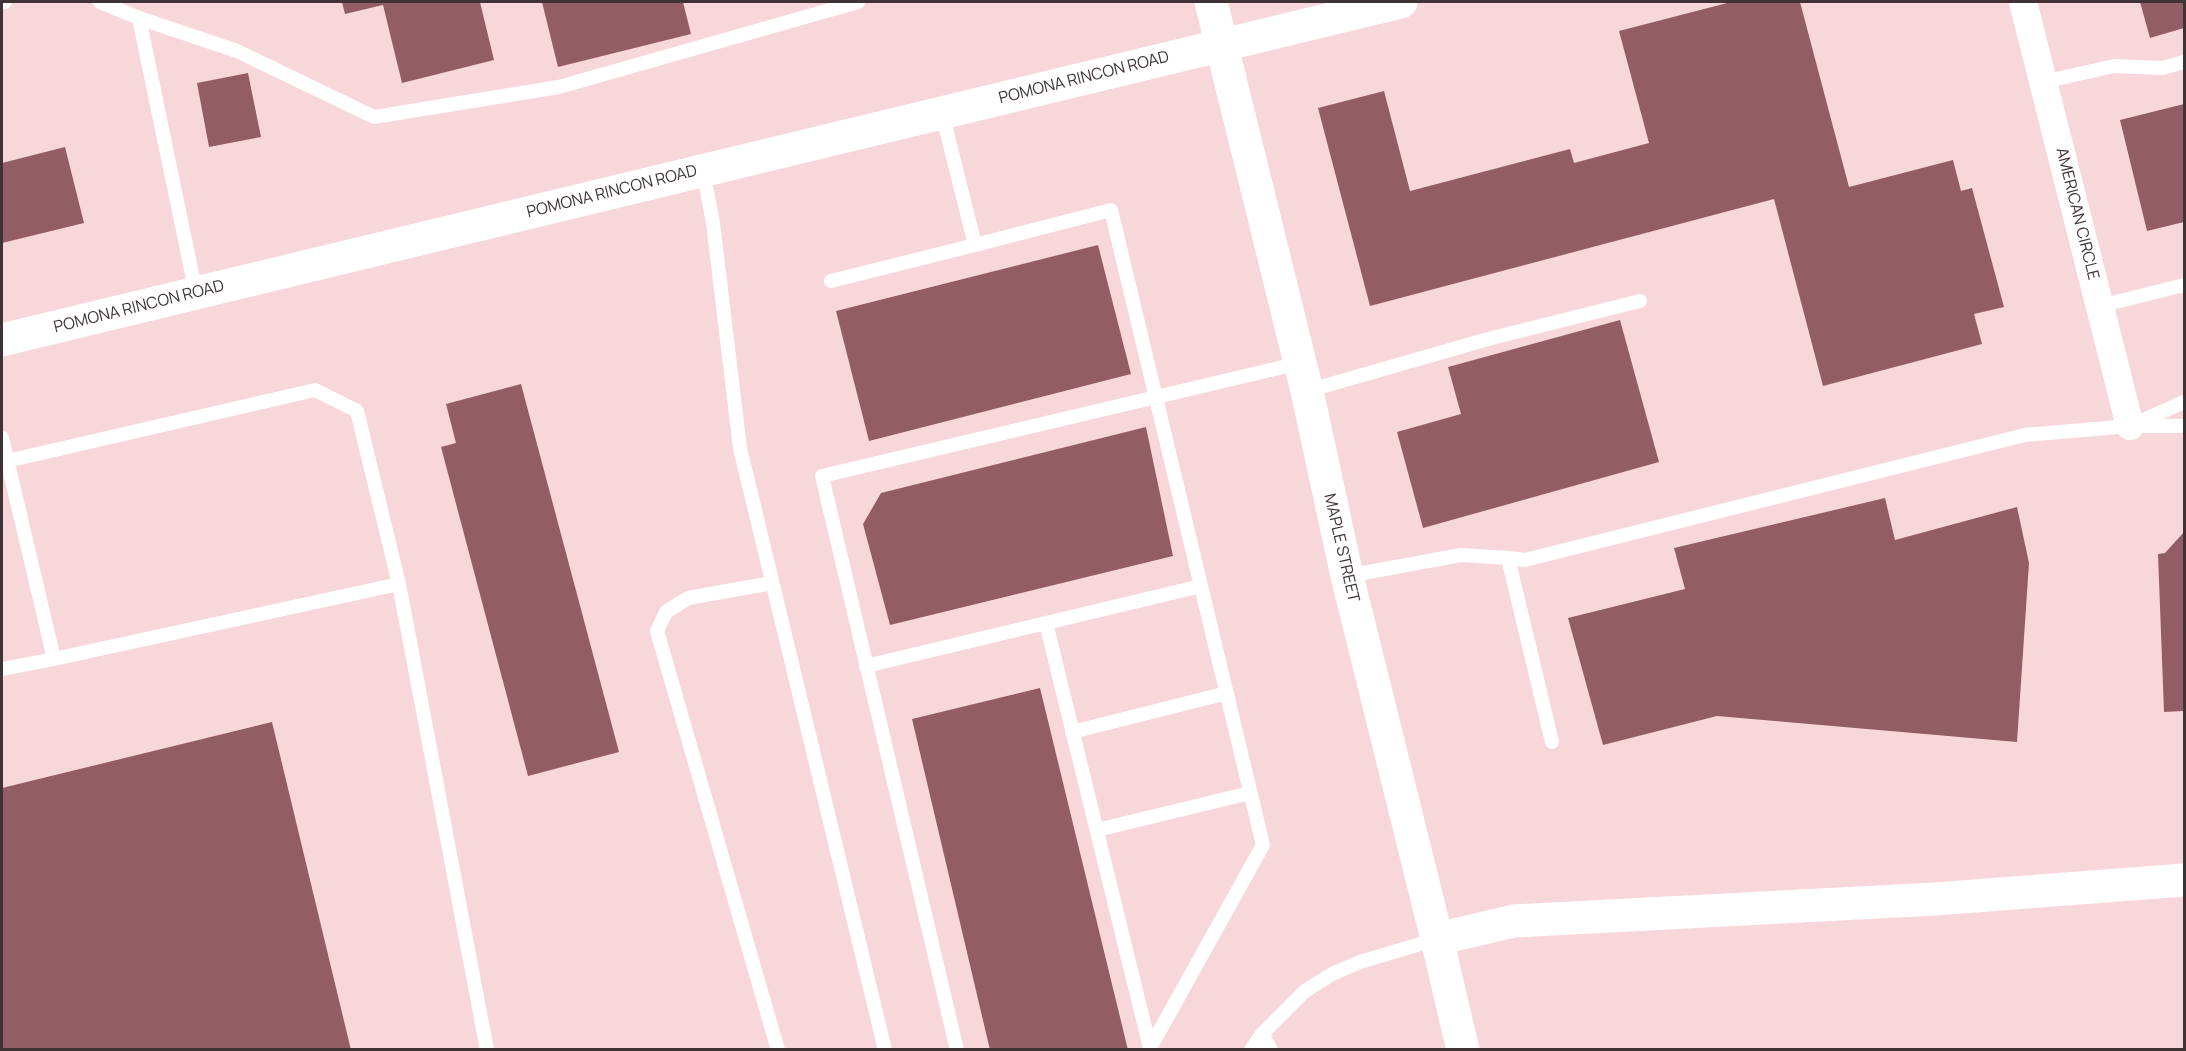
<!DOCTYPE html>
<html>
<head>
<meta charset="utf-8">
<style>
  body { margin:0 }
  #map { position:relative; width:2186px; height:1051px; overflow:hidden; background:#f8d7db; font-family:Manrope,sans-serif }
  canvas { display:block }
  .frame { position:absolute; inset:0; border:3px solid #403335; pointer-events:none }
</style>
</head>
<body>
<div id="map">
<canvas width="2186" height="1051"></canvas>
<div class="frame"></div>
</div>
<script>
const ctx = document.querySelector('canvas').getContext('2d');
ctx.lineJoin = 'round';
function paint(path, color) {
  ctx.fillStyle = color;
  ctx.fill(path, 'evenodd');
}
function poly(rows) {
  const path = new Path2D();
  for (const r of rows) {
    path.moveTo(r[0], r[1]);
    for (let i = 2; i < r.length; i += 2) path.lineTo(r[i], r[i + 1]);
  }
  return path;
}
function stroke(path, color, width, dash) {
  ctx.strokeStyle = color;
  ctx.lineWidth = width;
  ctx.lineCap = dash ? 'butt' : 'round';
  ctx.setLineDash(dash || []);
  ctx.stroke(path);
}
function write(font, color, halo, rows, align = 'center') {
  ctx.font = font + ' Manrope,sans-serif';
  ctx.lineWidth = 6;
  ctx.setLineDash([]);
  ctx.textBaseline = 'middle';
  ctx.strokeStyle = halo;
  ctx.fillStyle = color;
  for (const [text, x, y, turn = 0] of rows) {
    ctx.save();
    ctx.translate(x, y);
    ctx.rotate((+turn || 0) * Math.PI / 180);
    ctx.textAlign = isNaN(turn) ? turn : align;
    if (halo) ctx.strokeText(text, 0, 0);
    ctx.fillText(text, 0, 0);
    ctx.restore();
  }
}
paint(poly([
  [342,2,480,2,494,60,402,83,383,5,345,14],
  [542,2,683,2,691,34,558,67],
  [1731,2,1800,2,1849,187,1953,160,1961,191,1972,188,2004,307,1974,314,1982,344,1823,386,1774,199,1370,306,1318,108,1384,91,1410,191,1570,149,1574,163,1649,143,1619,31],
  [2140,2,2184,2,2184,28,2150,38],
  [248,73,261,137,209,147,197,83],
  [2184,104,2184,222,2147,231,2120,120],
  [65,147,84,223,2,243,2,163],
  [1098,245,1131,374,869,441,836,311],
  [1620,320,1659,462,1423,528,1397,432,1461,414,1448,367],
  [521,384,619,752,528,776,441,447,456,443,446,404],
  [1146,427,1173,556,890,625,863,524,881,493],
  [1885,498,1895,540,2017,507,2029,563,2017,742,1717,716,1603,745,1568,618,1685,589,1674,548],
  [2184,532,2184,711,2164,712,2158,554,2165,553],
  [1040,688,1128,1050,990,1050,912,719],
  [272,722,351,1050,2,1050,2,788]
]), '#935d66');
stroke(poly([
  [2,2,5,2],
  [100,2,139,18,237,51,374,117,559,87,858,2],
  [139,18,196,293],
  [2043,82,2114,66,2162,68,2184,62],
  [942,113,975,245,1111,210,1263,845,1149,1050],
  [703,170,713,223,740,448,885,1050],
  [831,281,975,245],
  [2100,306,2184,285],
  [1307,391,1488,339,1640,301],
  [2135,424,2184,402],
  [2,438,54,659,2,669],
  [7,461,315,390,357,411,399,584],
  [1508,558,1525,560,2025,435,2130,426,2184,426],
  [1347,576,1461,555,1508,558,1552,742],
  [772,583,688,598,666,612,657,631,778,1050],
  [1046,623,1150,1048],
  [54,659,399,584,487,1050],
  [866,666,1201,586],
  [1072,732,1227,693],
  [1097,830,1250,793],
  [1262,1034,1271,1050],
  [957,1050,822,476,1300,363],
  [1251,1050,1262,1034,1305,991,1332,974,1360,962,1437,939]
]), '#fff', 14);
stroke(poly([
  [2023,2,2130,426]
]), '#fff', 28);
stroke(poly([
  [1211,2,1307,391,1347,576,1437,939],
  [2,340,1401,2]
]), '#fff', 33);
stroke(poly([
  [1437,939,1463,1050]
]), '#fff', 33);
stroke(poly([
  [1437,939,1514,921,1935,899,2184,880]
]), '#fff', 33);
write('16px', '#403335', '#fff', [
  ["POMONA RINCON ROAD",1084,78,-14],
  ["POMONA RINCON ROAD",612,192,-14],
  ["AMERICAN CIRCLE",2077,214,76],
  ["POMONA RINCON ROAD",139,307,-14],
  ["MAPLE STREET",1341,548,77]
]);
</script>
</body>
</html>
